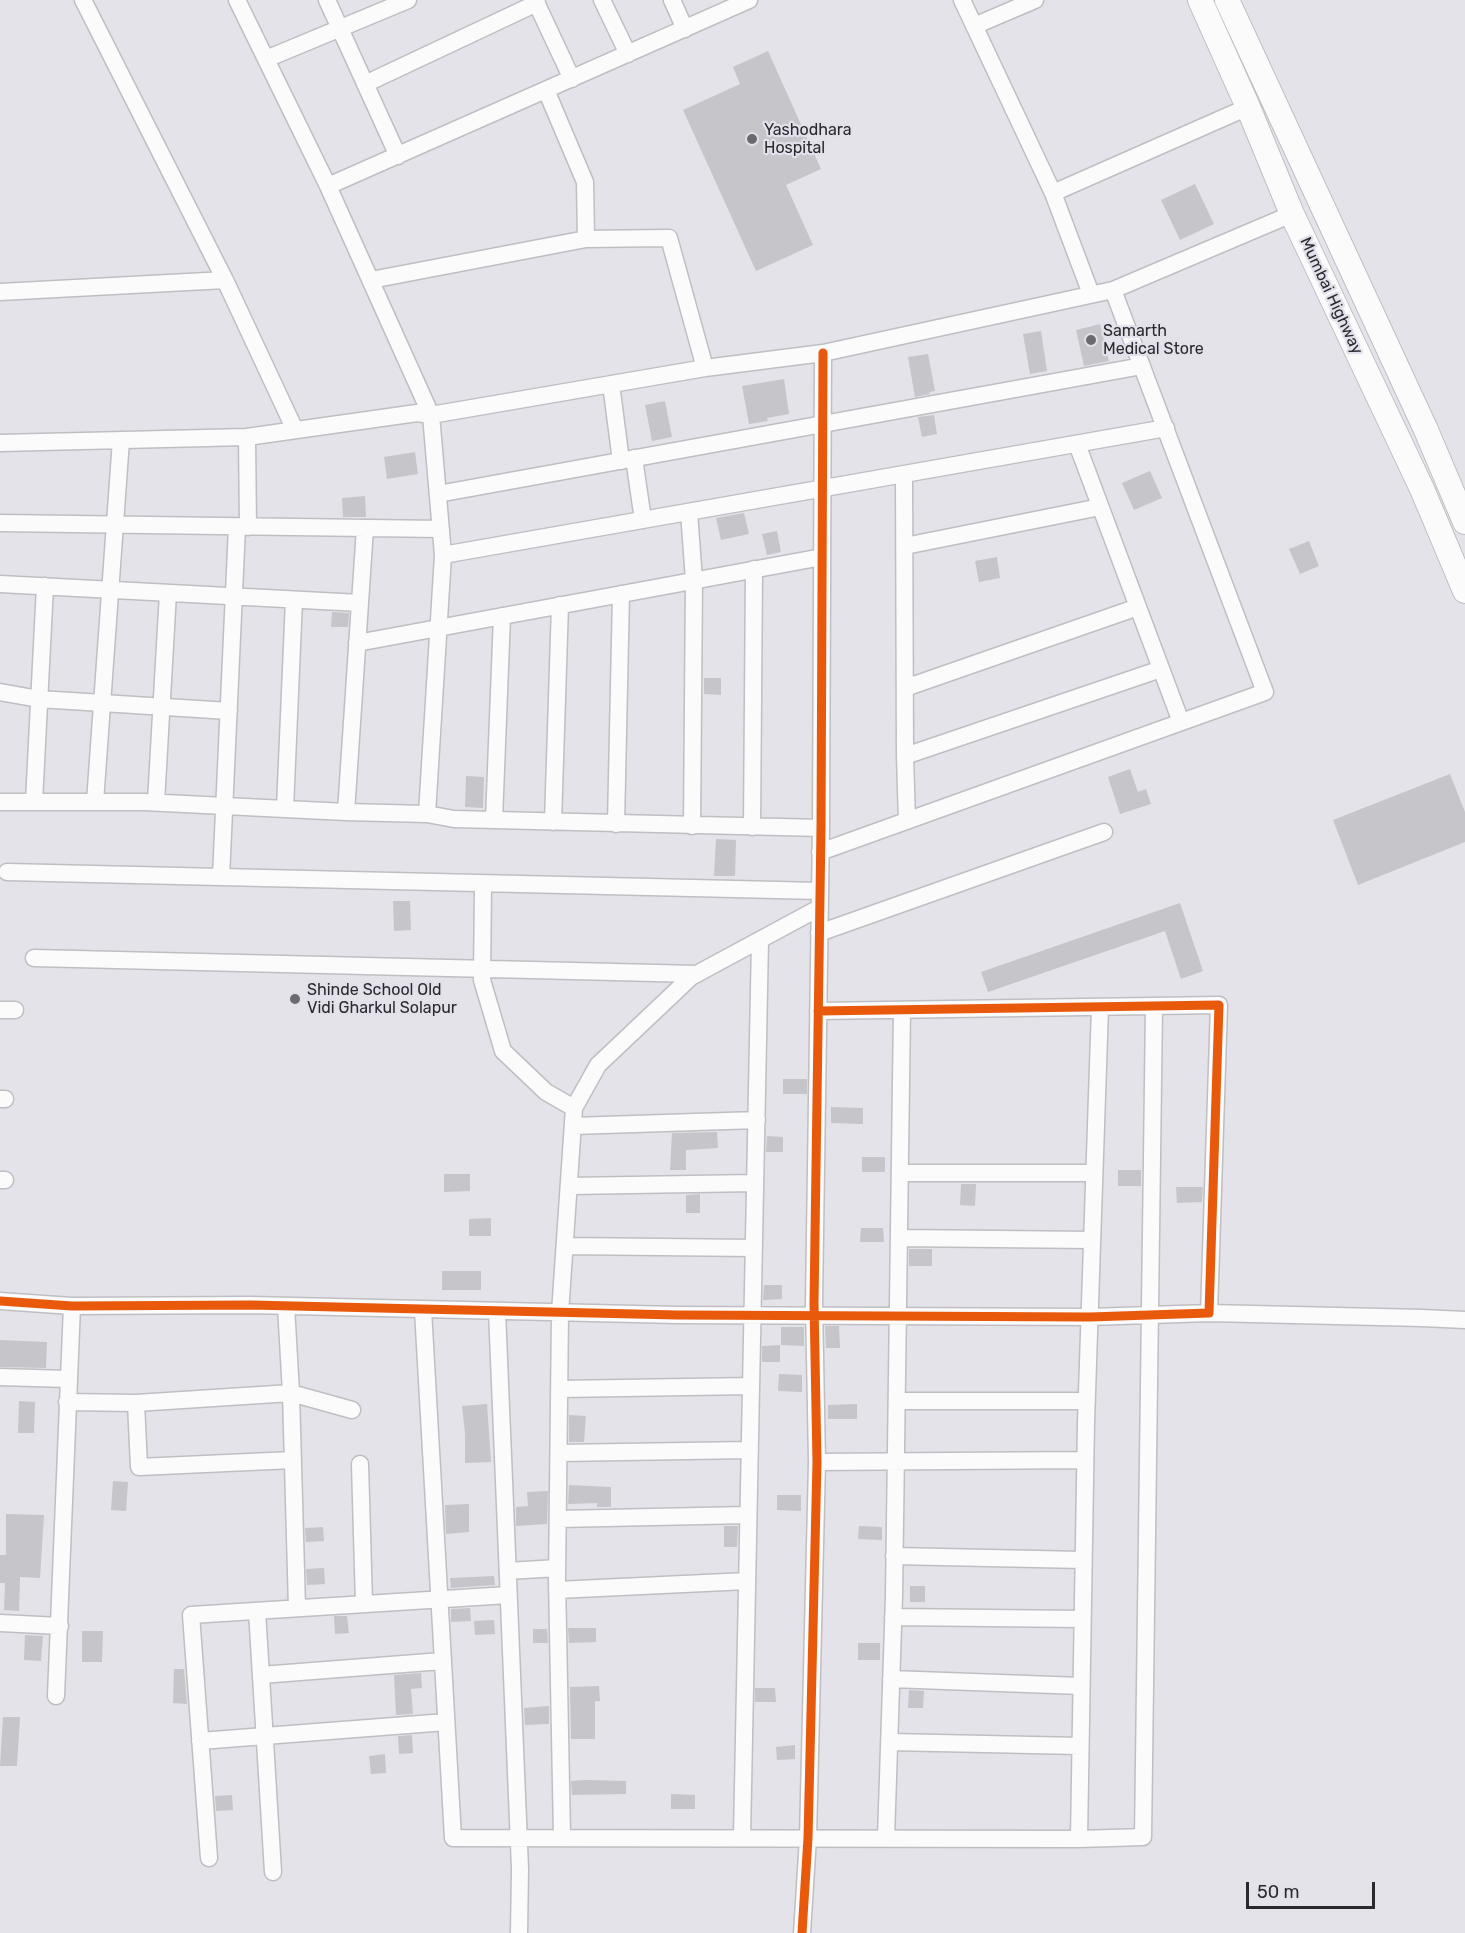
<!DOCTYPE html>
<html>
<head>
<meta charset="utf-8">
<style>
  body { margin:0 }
  #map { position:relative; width:1465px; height:1933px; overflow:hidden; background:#e4e3e9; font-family:Rubik,sans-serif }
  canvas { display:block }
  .scale { position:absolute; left:1246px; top:1882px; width:129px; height:27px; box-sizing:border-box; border:3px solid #2a292d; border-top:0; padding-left:8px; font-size:18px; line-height:21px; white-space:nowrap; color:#2a292d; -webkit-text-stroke:4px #e2e1eb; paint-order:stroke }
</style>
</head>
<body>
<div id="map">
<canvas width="1465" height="1933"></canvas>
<div class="scale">50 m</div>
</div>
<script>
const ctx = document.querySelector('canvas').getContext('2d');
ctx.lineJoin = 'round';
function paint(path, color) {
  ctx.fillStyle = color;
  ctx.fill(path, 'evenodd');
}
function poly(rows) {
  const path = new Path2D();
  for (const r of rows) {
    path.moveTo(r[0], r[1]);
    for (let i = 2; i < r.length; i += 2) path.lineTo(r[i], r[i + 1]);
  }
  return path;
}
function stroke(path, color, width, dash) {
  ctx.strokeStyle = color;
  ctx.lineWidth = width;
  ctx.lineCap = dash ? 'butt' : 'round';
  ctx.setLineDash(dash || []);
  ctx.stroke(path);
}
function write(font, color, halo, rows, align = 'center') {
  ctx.font = font + ' Rubik,sans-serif';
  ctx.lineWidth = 4.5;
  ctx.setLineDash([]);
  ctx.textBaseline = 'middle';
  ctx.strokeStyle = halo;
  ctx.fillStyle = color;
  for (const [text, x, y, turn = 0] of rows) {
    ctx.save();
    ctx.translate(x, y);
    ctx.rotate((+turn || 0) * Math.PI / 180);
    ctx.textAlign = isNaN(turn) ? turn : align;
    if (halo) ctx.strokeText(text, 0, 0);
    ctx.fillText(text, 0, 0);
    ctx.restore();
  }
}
paint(poly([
  [768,51,821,169,786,185,813,245,756,271,683,110,740,84,733,67],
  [1195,184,1214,224,1180,240,1161,200],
  [1100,324,1109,361,1084,366,1076,330],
  [1041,331,1047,371,1030,374,1023,334],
  [928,354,935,391,929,392,930,394,915,397,908,357],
  [784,379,789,414,767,418,768,421,749,424,742,386],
  [665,401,672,437,652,441,645,405],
  [934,415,937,434,922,437,918,417],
  [415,452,418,474,387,479,384,457],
  [1150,471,1162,498,1134,510,1122,483],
  [365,496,366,517,343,517,342,498],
  [744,513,749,534,721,540,716,518],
  [777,531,781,552,767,555,762,534],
  [1309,541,1319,566,1300,574,1289,549],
  [997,557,1000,578,979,582,975,561],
  [332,612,349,613,348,627,331,627],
  [704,678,721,678,721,695,704,694],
  [1130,769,1138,792,1146,789,1151,804,1120,814,1108,777],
  [1450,774,1465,812,1465,842,1358,885,1333,820],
  [466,776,484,777,483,808,465,807],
  [716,839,736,840,735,876,714,876],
  [393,901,410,901,411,930,394,931],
  [1180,903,1203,971,1181,979,1165,931,988,992,981,972],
  [783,1079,807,1079,807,1094,783,1094],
  [831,1107,863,1108,863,1124,831,1123],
  [717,1132,718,1148,686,1150,686,1170,670,1170,672,1133],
  [767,1136,783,1137,783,1152,766,1152],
  [862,1157,885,1157,885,1172,862,1172],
  [1118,1170,1141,1170,1141,1186,1118,1186],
  [444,1174,470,1174,470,1191,444,1192],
  [961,1184,976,1184,975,1206,960,1205],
  [1176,1187,1203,1187,1202,1202,1177,1203],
  [700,1194,700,1213,686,1213,686,1195],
  [491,1218,491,1236,469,1236,469,1219],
  [861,1228,883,1228,884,1242,860,1242],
  [909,1249,932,1249,932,1266,909,1266],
  [442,1271,481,1271,481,1290,442,1290],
  [764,1285,782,1285,782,1299,763,1300],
  [825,1326,839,1326,840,1348,826,1348],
  [781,1327,804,1327,804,1346,781,1345],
  [0,1340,47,1342,46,1368,0,1367],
  [780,1345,780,1362,762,1362,762,1346],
  [779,1374,802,1375,802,1392,778,1391],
  [19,1401,35,1402,34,1433,18,1433],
  [487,1404,491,1462,465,1463,465,1433,462,1406],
  [857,1404,857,1419,828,1419,828,1405],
  [569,1415,586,1416,584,1442,569,1442],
  [113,1481,128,1482,126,1511,111,1510],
  [569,1485,611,1487,611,1507,597,1507,597,1503,568,1504],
  [548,1491,547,1524,516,1526,516,1507,528,1506,527,1492],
  [777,1495,801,1495,801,1511,777,1510],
  [469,1504,469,1532,446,1534,445,1505],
  [6,1514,44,1515,40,1578,20,1577,19,1611,4,1610,5,1583,0,1583,0,1555,6,1555],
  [724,1526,738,1526,737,1547,724,1547],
  [859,1526,882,1527,882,1540,858,1539],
  [323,1527,324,1541,306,1542,305,1528],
  [324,1568,325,1584,307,1585,306,1569],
  [494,1576,495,1585,451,1588,450,1578],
  [910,1586,925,1586,925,1602,910,1602],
  [470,1608,471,1621,451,1622,451,1609],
  [334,1616,347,1616,349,1633,335,1634],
  [494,1620,495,1634,475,1635,474,1621],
  [568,1628,596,1628,596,1642,569,1643],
  [533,1629,547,1629,548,1643,533,1643],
  [82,1631,103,1631,102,1662,82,1662],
  [25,1635,43,1636,41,1661,24,1660],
  [858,1643,880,1643,880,1660,858,1660],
  [174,1669,184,1669,187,1704,173,1703],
  [421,1673,422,1688,411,1689,413,1714,396,1715,394,1675],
  [599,1686,600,1701,595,1701,595,1739,571,1739,570,1687],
  [755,1688,775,1688,776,1702,755,1702],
  [909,1690,924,1691,923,1708,908,1708],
  [549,1706,549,1724,525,1725,524,1708],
  [3,1717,20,1717,17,1766,0,1766],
  [412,1735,413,1753,399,1754,398,1736],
  [795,1745,795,1759,777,1760,776,1747],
  [385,1754,386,1773,371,1774,369,1756],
  [586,1780,626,1781,626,1794,572,1795,571,1781],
  [671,1794,695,1795,695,1809,671,1809],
  [232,1795,233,1810,216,1811,215,1796]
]), '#c6c5ca');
const minor = poly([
  [83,0,225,280,295,430],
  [237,0,328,186,431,415,443,555],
  [327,0,398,156],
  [535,0,572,79],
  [602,0,628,54],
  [672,0,685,29],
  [962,0,1053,193,1091,294],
  [974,26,1035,0],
  [266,59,408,0],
  [365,84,537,3],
  [546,90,585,182,586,239,669,238,705,368],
  [328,186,749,0],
  [1053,193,1248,107],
  [371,280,586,239],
  [0,292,225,280],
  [611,384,621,461],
  [247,437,248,527],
  [0,443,247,437,417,413,431,415,705,368,823,353,1113,290,1292,214],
  [1077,444,1181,722],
  [634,458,643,520],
  [904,474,905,756,1161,669],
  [438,494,1142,366],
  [689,512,694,580,692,826],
  [0,523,441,529],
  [905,546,1100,507],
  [0,584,360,603],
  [357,643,822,557],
  [905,688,1138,607],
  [0,692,39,699,229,711],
  [905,756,907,821],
  [0,802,144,802,346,812,427,814,454,819,821,828],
  [34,802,45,586],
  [95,802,121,440],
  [156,802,168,593],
  [285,808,294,600],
  [346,812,365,528],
  [427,814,443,555,1166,428],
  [494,820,502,616],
  [553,822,560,605],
  [616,824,621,594],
  [752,827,754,569],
  [820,852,1265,692,1113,290],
  [7,872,820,891],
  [221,877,237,527],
  [483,884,482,980,503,1051,546,1092,574,1108],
  [819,933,1104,832],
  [34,958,697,974],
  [1100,1007,1086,1422,1079,1839,1143,1837,1154,1006],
  [0,1010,15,1010],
  [0,1099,5,1099],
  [573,1126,757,1120],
  [900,1173,1094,1173],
  [0,1180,5,1180],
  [569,1186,755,1183],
  [899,1238,1092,1240],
  [565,1246,754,1248],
  [0,1301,72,1306,251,1305,677,1315,1090,1317,1209,1313,1219,1005,818,1011],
  [286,1306,291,1393,352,1410],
  [423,1310,453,1838,1079,1839],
  [497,1311,520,1869,519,1933],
  [1209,1313,1422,1318,1465,1320],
  [0,1377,68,1379],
  [559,1389,751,1386],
  [897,1401,1087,1401],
  [67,1402,136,1403,291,1393,297,1608],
  [136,1403,139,1467,293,1460],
  [559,1453,750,1450],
  [817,1462,1085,1460],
  [360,1464,364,1604],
  [558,1519,748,1515],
  [894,1556,1083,1560],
  [508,1571,557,1568],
  [557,1590,747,1581],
  [257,1611,273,1872],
  [893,1617,1082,1619],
  [0,1623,60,1626],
  [261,1675,442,1661],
  [891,1679,1081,1686],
  [56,1696,72,1306],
  [200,1741,446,1722],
  [889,1742,1080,1746],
  [562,1837,557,1579,560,1313,574,1108,598,1065,691,977,819,908],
  [742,1837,760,940],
  [886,1838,894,1596,902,1010],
  [209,1858,191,1615,508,1595],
  [802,1933,808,1838,817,1462,814,1303,821,828,823,353]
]);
const highway = poly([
  [1200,0,1248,107,1292,214,1422,489,1465,591],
  [1227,0,1426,430,1465,522]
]);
stroke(minor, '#bfbec2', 19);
stroke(highway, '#bfbec2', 26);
stroke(minor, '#fbfbfc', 16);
stroke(highway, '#fbfbfc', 24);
stroke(poly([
  [0,1301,72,1306,251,1305,677,1315,1090,1317,1209,1313,1219,1005,818,1011],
  [802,1933,808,1838,817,1462,814,1303,821,828,823,353]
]), '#e8590c', 9);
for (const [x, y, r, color] of [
  [752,139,6,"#6b6a6f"],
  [1091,340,6,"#6b6a6f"],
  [295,999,6,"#6b6a6f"]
]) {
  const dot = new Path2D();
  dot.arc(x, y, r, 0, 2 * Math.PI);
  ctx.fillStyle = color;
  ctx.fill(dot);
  stroke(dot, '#e2e1eb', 2);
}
write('16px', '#2a292d', '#e2e1eb', [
  ["Yashodhara",764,130],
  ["Hospital",764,148],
  ["Samarth",1103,331],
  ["Medical Store",1103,349],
  ["Shinde School Old",307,990],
  ["Vidi Gharkul Solapur",307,1008]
], 'left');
write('16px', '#2a292d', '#e2e1eb', [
  ["Mumbai Highway",1331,296,65]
]);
</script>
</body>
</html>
